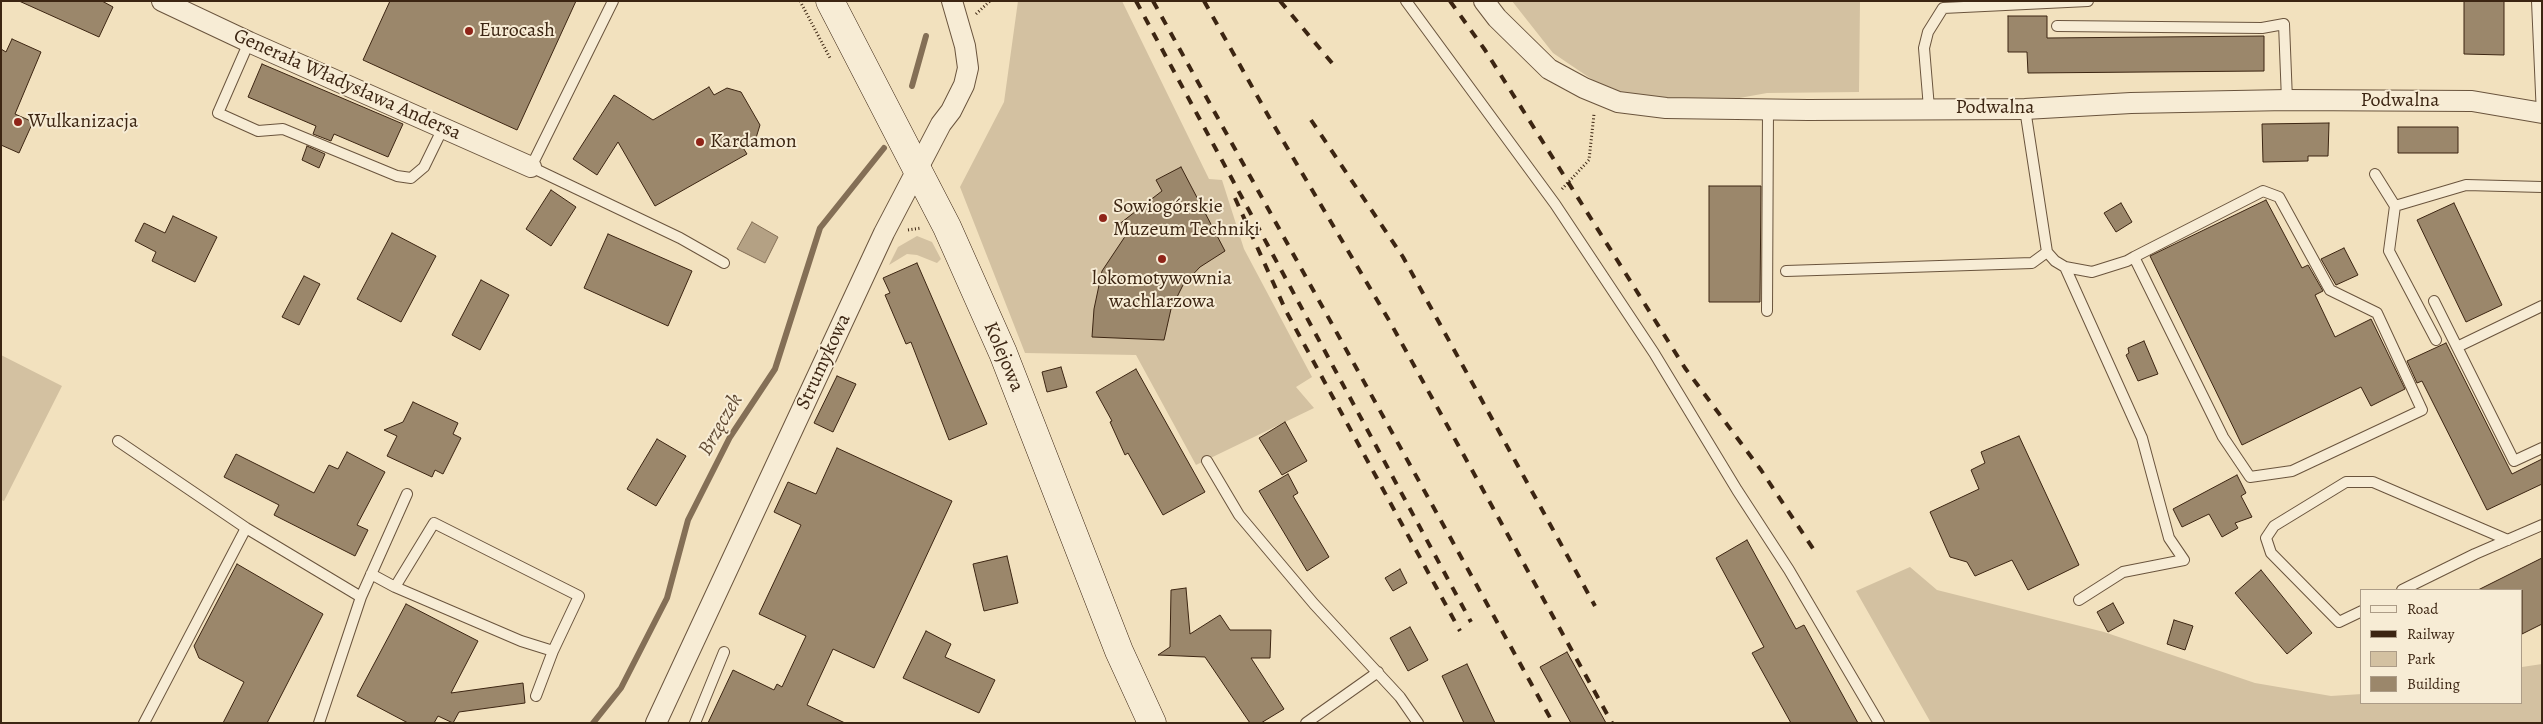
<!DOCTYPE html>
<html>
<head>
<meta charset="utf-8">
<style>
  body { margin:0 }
  #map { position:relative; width:2543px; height:724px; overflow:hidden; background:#f2e1be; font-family:Alegreya,serif }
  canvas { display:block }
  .frame { position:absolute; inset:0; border:2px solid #3c2512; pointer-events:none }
  .legend { position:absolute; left:2360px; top:589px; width:162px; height:115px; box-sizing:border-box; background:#f7ecd5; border:1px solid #ac9c87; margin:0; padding:6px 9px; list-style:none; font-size:15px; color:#3c2512 }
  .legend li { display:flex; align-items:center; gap:10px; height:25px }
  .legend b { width:25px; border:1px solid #ac9c87 }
</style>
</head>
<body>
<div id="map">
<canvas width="2543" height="724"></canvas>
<div class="frame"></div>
<ul class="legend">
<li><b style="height:6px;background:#f7ecd5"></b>Road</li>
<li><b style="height:6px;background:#3c2512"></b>Railway</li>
<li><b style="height:14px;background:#d3c1a1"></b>Park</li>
<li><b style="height:14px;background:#9b876b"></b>Building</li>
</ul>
</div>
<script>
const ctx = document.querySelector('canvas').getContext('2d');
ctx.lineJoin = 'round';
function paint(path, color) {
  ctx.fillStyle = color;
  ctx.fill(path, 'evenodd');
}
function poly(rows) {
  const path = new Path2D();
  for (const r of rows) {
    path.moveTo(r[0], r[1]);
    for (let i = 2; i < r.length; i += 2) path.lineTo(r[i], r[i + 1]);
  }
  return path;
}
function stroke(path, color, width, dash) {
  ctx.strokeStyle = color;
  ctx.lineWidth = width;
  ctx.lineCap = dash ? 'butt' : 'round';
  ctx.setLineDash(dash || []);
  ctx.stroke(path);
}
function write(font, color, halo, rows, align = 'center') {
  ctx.font = font + ' Alegreya,serif';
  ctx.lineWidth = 4;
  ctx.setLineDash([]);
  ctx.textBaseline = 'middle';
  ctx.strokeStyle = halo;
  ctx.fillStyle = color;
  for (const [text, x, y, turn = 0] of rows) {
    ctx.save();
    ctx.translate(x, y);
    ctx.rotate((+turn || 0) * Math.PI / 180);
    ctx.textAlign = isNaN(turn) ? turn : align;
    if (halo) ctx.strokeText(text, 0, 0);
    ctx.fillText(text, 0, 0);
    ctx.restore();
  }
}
paint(poly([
  [1018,1,1122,1,1209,179,1222,180,1244,249,1312,377,1296,387,1314,408,1196,465,1136,355,1025,353,960,187,1004,102],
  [1512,1,1860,1,1859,92,1767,93,1690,107,1634,99,1606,89,1553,53],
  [917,236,932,242,941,259,937,263,917,255,907,254,889,265,898,247],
  [1,355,62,386,4,501,1,500],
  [1910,567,1937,590,2104,632,2255,683,2331,696,2362,694,2362,703,2522,703,2522,667,2542,664,2542,723,1931,723,1856,591]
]), '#d3c1a1');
const water = poly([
  [752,222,778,237,765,263,737,249,752,222]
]);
paint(water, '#b4a184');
stroke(water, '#846f56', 1);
stroke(poly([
  [912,86,926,36],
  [593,723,621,688,667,598,688,520,730,437,775,369,820,228,884,148]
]), '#846f56', 6);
const building = poly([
  [19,1,102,1,113,7,99,37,19,1],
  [390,1,576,1,517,130,363,60,390,1],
  [2464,1,2504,1,2504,55,2464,54,2464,1],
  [2008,16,2047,16,2047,38,2264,36,2264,71,2028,73,2027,52,2008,52,2008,16],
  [12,39,41,52,15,114,33,122,19,153,1,145,1,49,6,52,12,39],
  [262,64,403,124,388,157,334,134,331,141,313,134,316,126,248,97,262,64],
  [709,87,714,95,727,88,741,92,760,125,756,138,742,146,747,154,655,206,618,142,597,175,573,159,614,95,653,120,709,87],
  [2329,123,2328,156,2308,156,2308,161,2263,162,2262,124,2329,123],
  [2398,127,2458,127,2458,153,2398,153,2398,127],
  [307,146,325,154,319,168,302,160,307,146],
  [1181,167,1225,251,1200,267,1183,285,1171,309,1164,340,1092,337,1094,309,1102,271,1126,235,1118,225,1162,191,1156,180,1181,167],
  [1709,186,1761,186,1760,302,1709,302,1709,186],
  [551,190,576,207,551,246,526,229,551,190],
  [2266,200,2302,268,2308,265,2323,291,2315,295,2335,337,2371,319,2405,389,2371,406,2361,387,2242,445,2150,256,2266,200],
  [2121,203,2132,222,2116,232,2104,213,2121,203],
  [2454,203,2502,305,2466,322,2417,220,2454,203],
  [173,216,217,237,195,282,152,261,156,252,135,241,144,223,165,233,173,216],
  [392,233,436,256,401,322,357,299,392,233],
  [608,234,692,271,668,326,584,288,608,234],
  [2344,248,2358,275,2336,285,2321,259,2344,248],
  [917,263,987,424,949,440,911,342,906,344,885,295,890,293,883,278,917,263],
  [304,276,320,284,299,325,282,317,304,276],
  [481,280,509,295,480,350,452,335,481,280],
  [2144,341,2158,374,2138,381,2126,355,2129,353,2128,348,2144,341],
  [2446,343,2512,474,2542,459,2542,484,2487,510,2422,381,2417,383,2407,361,2446,343],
  [1061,367,1067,387,1047,392,1042,372,1061,367],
  [1136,369,1205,492,1163,515,1128,453,1125,455,1110,422,1112,421,1096,392,1136,369],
  [837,376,856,384,833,432,814,423,837,376],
  [413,402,458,423,453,434,461,438,443,474,435,470,432,477,387,456,397,436,384,430,403,422,413,402],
  [1285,422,1307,461,1282,475,1259,438,1285,422],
  [2019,436,2079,565,2028,590,2012,560,1975,576,1967,562,1950,557,1930,512,1979,489,1971,470,1985,463,1981,452,2019,436],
  [657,439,686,456,656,506,627,489,657,439],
  [837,448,952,501,874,668,833,649,807,705,845,723,708,723,733,670,774,690,777,684,782,687,806,636,759,614,801,525,774,512,788,482,816,494,837,448],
  [347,452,385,472,357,525,368,530,355,556,274,515,279,505,224,477,236,454,314,493,329,465,338,469,347,452],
  [1288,474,1298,493,1293,496,1329,557,1307,571,1259,491,1288,474],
  [2237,475,2246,493,2241,496,2252,517,2235,523,2238,528,2222,537,2209,514,2182,527,2173,509,2237,475],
  [1747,540,1796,629,1804,625,1858,723,1791,723,1752,653,1764,647,1716,558,1747,540],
  [1007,556,1018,603,984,611,973,564,1007,556],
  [2542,558,2542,624,2522,634,2522,590,2478,590,2542,558],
  [237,564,323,614,267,723,223,723,244,682,199,658,194,646,237,564],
  [1400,569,1407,583,1393,591,1385,578,1400,569],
  [2261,570,2312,633,2287,654,2235,593,2261,570],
  [1186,588,1190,634,1220,615,1230,630,1271,630,1270,658,1251,658,1284,709,1261,723,1250,723,1205,657,1158,655,1170,647,1171,590,1186,588],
  [2113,603,2124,623,2108,632,2097,612,2113,603],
  [406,604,478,641,451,693,523,683,525,703,459,712,453,723,438,716,434,723,408,723,357,696,406,604],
  [2174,620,2193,626,2185,650,2167,644,2174,620],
  [1410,627,1428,660,1408,671,1390,638,1410,627],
  [926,631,951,644,945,657,995,680,979,713,903,678,926,631],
  [1567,652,1606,723,1571,723,1540,667,1567,652],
  [1467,664,1495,723,1464,723,1442,676,1467,664]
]);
paint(building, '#9b876b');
stroke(building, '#3c2512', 1);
const lane = poly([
  [613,1,531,167,680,238,724,263],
  [1406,1,1555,204,1654,353,1737,490,1789,570,1879,723],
  [2537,1,2542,116],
  [2057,26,2262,28,2284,24,2287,100],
  [249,42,218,113,258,131,283,129,397,176,411,178,424,167,443,128],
  [1929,108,1924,48,1928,32,1943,8,2088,1],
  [2025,109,2047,252,2055,261,2065,267,2092,272,2127,261,2134,257,2263,191,2279,197,2330,290,2377,313,2422,410,2292,471,2250,477,2223,437,2134,257],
  [2375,174,2395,206,2466,185,2542,187],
  [2395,206,2389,251,2436,340],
  [2065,267,2142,438,2169,538,2184,560,2123,572,2079,600],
  [1786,271,2032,263,2047,252],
  [2434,301,2457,347],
  [2542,306,2457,347,2514,461,2542,448],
  [1767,311,1768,109],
  [118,441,246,528,361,597],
  [1207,461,1239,515,1314,604,1400,697,1418,723],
  [371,574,395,587,521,641,553,651,579,596,434,523,395,587],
  [2402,590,2475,554,2542,525],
  [2362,611,2339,622,2271,553,2266,538,2274,526,2346,482,2373,482,2508,540],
  [536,696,553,651],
  [144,723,246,528],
  [319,723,361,597,407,494],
  [695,723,724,652],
  [1306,723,1378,672]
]);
const street = poly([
  [162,1,249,42,531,167],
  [1484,1,1497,18,1549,69,1584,88,1618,102,1666,108,1808,110,2025,109,2131,103,2287,100,2472,101,2542,113],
  [656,723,884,233,941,124,951,111,964,85,968,68,965,46,952,1]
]);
const secondary = poly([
  [830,1,947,227,1003,353,1119,651,1152,723]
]);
stroke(lane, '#6a543d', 12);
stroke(street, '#6a543d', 22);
stroke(secondary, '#3c2512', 29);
stroke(poly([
  [800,1,830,58],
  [976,14,990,1],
  [1562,189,1589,160,1594,114],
  [908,230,921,228]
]), '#3c2512', 3, [1, 2.5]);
stroke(lane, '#f7ecd5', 10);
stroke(street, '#f7ecd5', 20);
stroke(secondary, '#f7ecd5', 28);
stroke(poly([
  [1136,1,1471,622],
  [1153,1,1553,723],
  [1204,1,1269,117,1390,322,1612,723],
  [1280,1,1332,63],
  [1450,1,1485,50,1685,368,1761,470,1814,550],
  [1311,120,1403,257,1595,606],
  [1235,198,1286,311,1460,631]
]), '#3c2512', 4, [9, 9]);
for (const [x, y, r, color] of [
  [469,31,5,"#8f2418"],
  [18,122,5,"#8f2418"],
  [700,142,5,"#8f2418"],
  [1103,218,5,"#8f2418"],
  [1162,259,5,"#8f2418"]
]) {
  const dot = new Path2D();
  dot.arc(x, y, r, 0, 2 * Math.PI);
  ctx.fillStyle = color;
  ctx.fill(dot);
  stroke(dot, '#f7ecd5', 2);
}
write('20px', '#3c2512', '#f7ecd5', [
  ["Eurocash",479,31],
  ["Wulkanizacja",28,122],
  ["Kardamon",710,142],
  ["Sowiogórskie",1113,207],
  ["Muzeum Techniki",1113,230],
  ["lokomotywownia",1162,279,"center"],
  ["wachlarzowa",1162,302,"center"]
], 'left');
write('20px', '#3c2512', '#f7ecd5', [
  ["Generała Władysława Andersa",347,85,24],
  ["Podwalna",2400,101],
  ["Podwalna",1995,108],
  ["Kolejowa",1003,357,67],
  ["Strumykowa",824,362,-65]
]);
write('italic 21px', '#604a34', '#f7ecd5', [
  ["Brzęczek",721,425,-60]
]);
</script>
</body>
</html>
